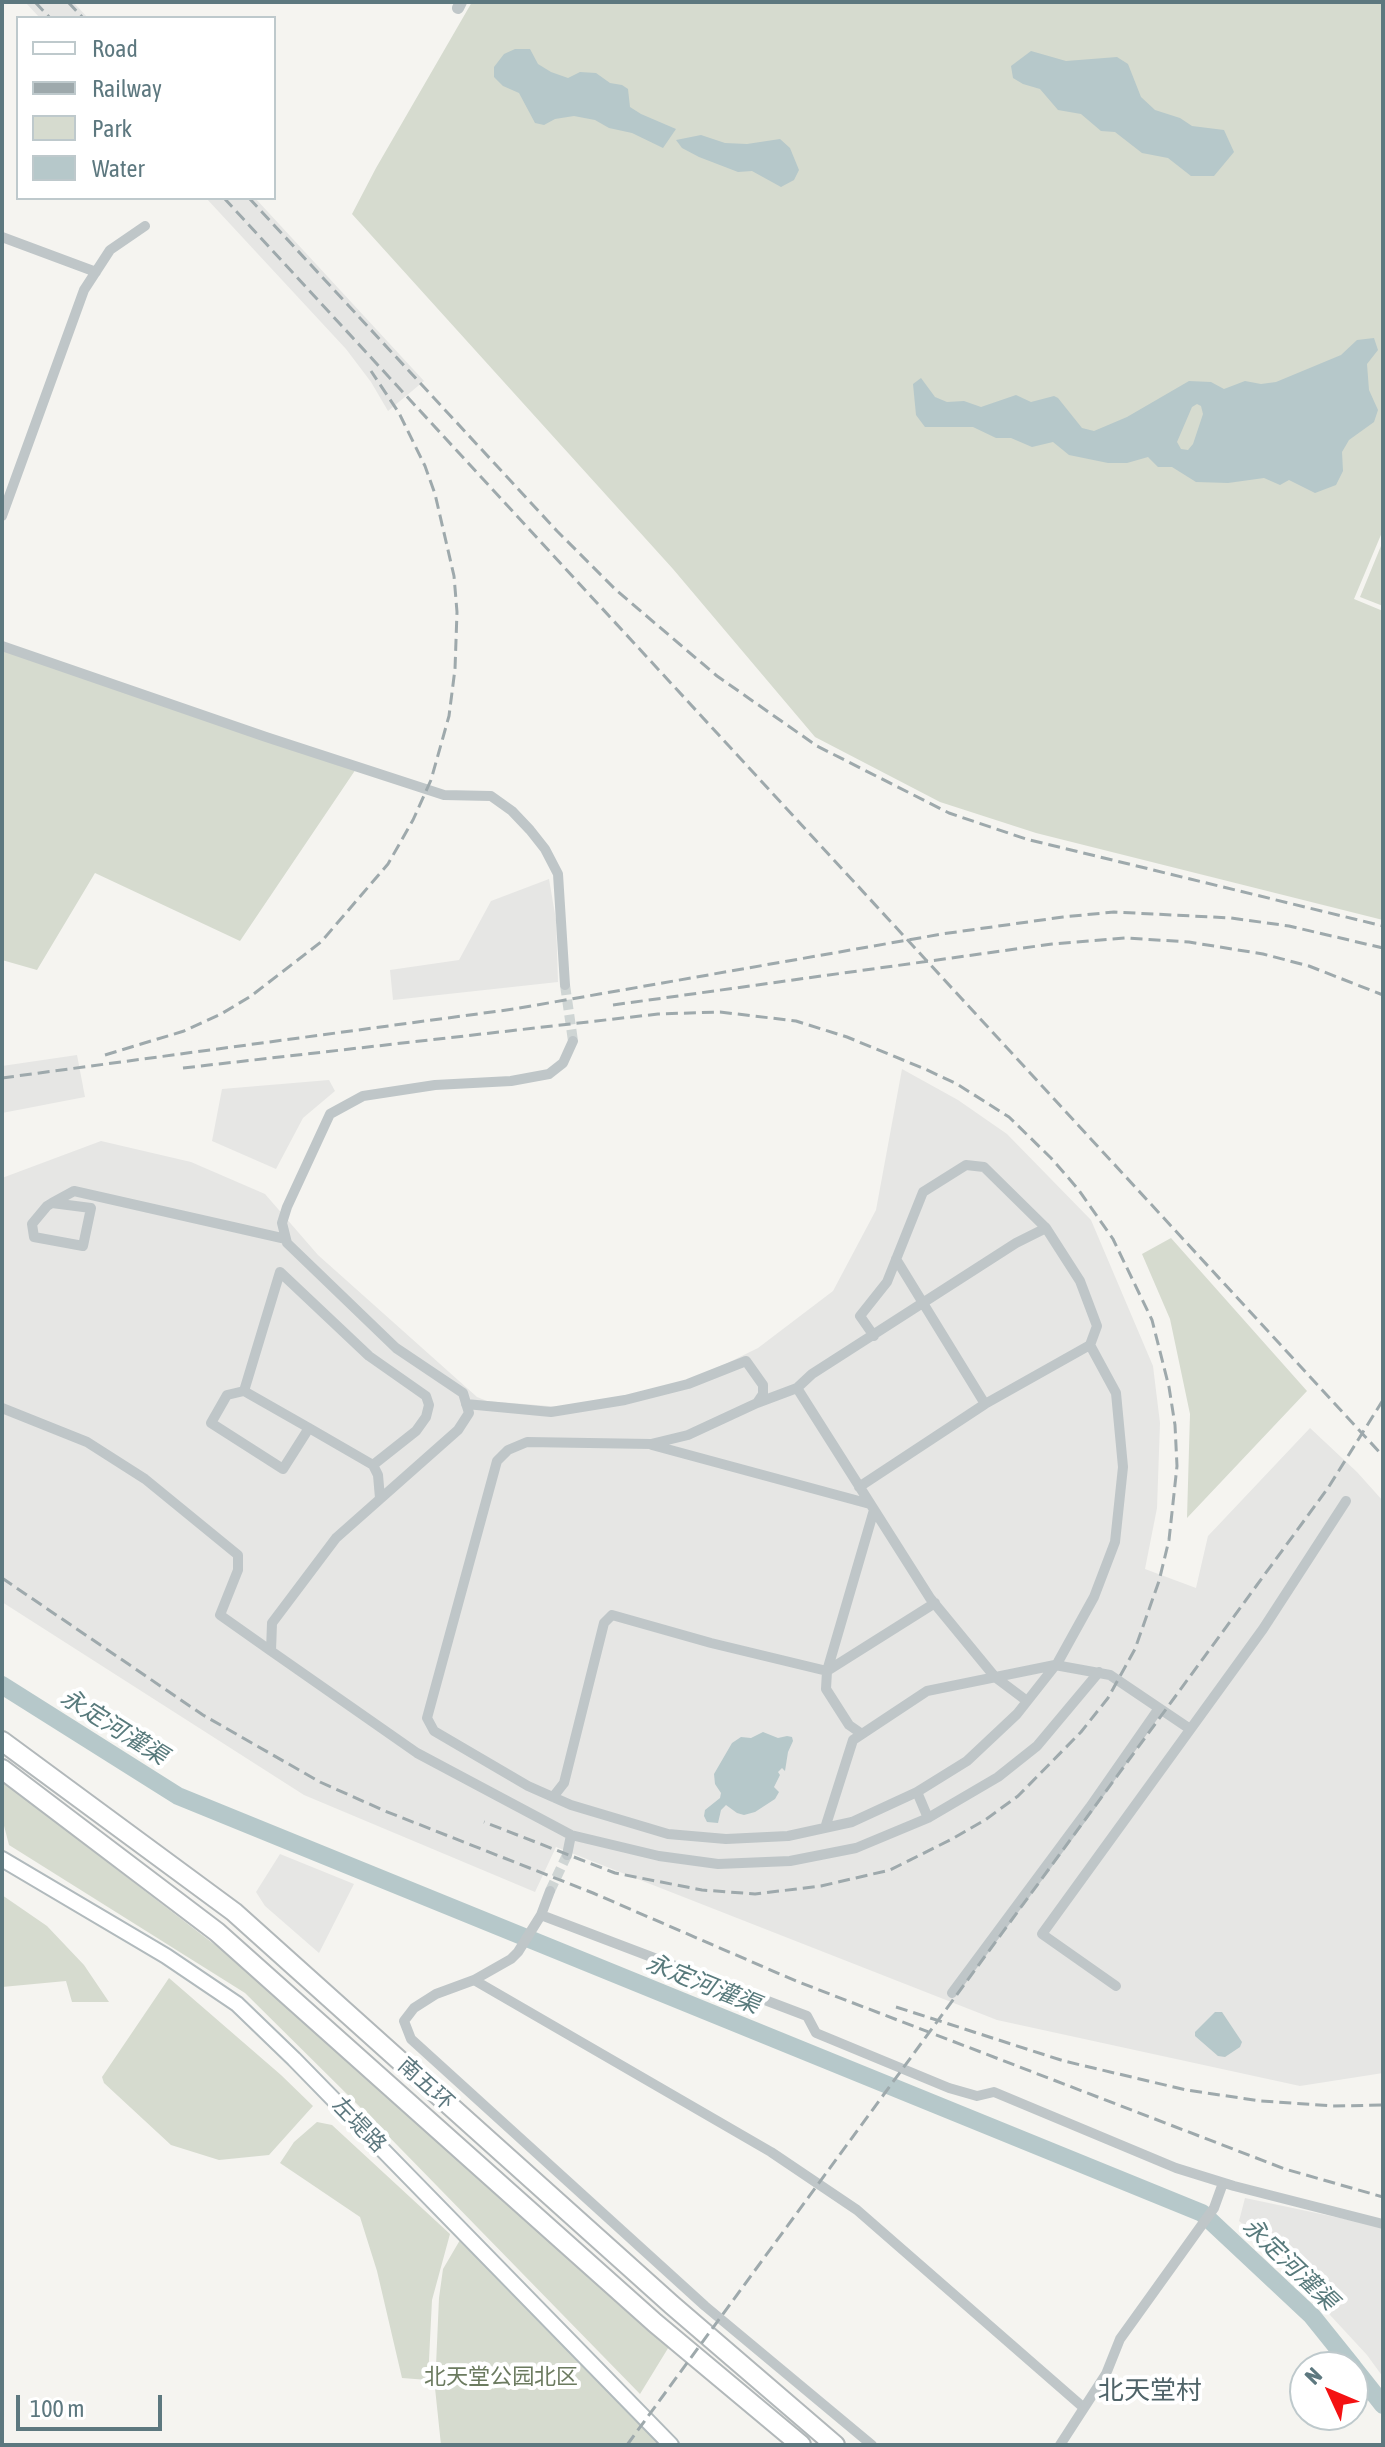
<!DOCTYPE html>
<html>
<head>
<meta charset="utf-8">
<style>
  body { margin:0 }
  #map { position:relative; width:1385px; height:2447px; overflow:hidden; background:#f5f4f0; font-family:"Asap Condensed",sans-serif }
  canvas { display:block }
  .frame { position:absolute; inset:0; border:4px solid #5d787f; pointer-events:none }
  .legend { position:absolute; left:16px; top:16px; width:260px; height:184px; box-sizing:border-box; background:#fff; border:2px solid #bec9cc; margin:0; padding:10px 14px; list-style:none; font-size:24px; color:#5d787f }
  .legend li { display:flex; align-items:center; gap:16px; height:40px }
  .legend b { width:40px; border:2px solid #bec9cc }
  .north { position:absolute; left:1289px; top:2351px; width:80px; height:80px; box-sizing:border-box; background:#fff; border:2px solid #bec9cc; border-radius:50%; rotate:314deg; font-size:22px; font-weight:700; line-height:32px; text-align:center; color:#5d787f }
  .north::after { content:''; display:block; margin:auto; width:28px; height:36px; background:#f41213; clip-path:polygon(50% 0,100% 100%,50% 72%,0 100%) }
  .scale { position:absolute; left:16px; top:2395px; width:146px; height:36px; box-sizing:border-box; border:4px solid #5d787f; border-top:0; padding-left:10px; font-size:24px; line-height:28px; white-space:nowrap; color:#5d787f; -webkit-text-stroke:6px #fff; paint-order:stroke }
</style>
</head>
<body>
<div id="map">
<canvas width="1385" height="2447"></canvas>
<div class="frame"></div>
<ul class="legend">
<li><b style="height:10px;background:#fff"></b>Road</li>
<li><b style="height:10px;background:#9ea9ac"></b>Railway</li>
<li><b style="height:22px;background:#d6dbcf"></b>Park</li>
<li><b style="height:22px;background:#b6c8ca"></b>Water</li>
</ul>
<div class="north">N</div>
<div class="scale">100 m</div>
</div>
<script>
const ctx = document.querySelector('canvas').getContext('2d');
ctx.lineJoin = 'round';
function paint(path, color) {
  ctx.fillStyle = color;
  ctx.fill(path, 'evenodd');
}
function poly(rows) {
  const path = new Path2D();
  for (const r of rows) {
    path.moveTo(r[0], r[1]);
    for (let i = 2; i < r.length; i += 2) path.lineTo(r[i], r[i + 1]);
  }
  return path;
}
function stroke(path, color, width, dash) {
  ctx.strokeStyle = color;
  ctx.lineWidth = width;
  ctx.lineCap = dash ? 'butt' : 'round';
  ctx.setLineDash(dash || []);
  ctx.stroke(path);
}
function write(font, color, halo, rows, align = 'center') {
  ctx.font = font + ' "Asap Condensed","Noto Sans SC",sans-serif';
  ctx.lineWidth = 8;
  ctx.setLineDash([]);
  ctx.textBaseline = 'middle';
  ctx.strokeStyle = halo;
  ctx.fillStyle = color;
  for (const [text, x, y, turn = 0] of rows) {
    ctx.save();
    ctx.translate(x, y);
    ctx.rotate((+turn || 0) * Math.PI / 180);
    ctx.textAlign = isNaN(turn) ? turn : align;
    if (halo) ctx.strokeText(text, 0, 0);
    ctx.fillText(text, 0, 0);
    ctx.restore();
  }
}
paint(poly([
  [25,2,73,2,88,18,40,18],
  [206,198,255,198,424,381,388,411,371,382,346,349],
  [549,879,556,920,558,982,393,1000,390,970,459,960,491,901],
  [77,1055,85,1097,2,1113,2,1066],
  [902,1069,958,1100,1007,1134,1091,1220,1153,1366,1160,1423,1157,1508,1145,1569,1196,1588,1208,1536,1310,1428,1357,1472,1383,1501,1383,2073,1300,2086,997,2020,556,1847,535,1892,304,1795,2,1602,2,1178,101,1141,191,1162,265,1194,318,1255,477,1397,487,1401,561,1407,624,1397,695,1379,758,1348,833,1291,876,1210],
  [329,1080,335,1091,303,1118,276,1169,212,1141,222,1089],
  [280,1854,354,1884,319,1953,265,1906,256,1892],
  [1245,2198,1383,2227,1383,2377,1367,2355,1257,2236,1239,2221]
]), '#e6e6e4');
paint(poly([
  [472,2,1383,2,1383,530,1354,599,1383,611,1383,920,1036,833,940,802,815,737,673,569,352,214,376,168],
  [1383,541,1383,606,1360,597],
  [2,643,358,766,240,941,95,873,37,970,2,960],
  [1171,1238,1307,1391,1187,1518,1190,1414,1170,1319,1142,1254],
  [2,1781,232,1958,670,2345,640,2394,358,2105,245,1993,9,1845,2,1818],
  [2,1895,47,1926,84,1965,109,2002,72,2002,66,1981,2,1987],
  [169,1978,281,2075,313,2106,269,2155,219,2160,171,2145,104,2083,102,2077],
  [317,2122,332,2125,450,2234,432,2300,428,2380,402,2378,377,2271,360,2217,280,2163,294,2142],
  [460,2240,663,2445,441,2445,435,2388,439,2298,443,2269]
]), '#d6dbcf');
paint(poly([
  [515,49,530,49,538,64,551,72,568,78,580,72,596,73,610,83,622,85,628,89,630,107,641,114,676,129,663,148,632,133,609,128,595,120,574,116,555,119,544,125,535,123,519,93,503,86,494,77,494,67,504,54],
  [1031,51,1066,61,1117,57,1128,64,1141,97,1155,110,1180,118,1192,126,1224,130,1234,152,1214,176,1191,176,1168,158,1142,153,1115,132,1101,131,1081,114,1058,110,1040,89,1023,84,1013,78,1011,66],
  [701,135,725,143,747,144,780,139,790,148,799,170,794,180,781,187,752,171,738,172,699,157,682,148,676,140],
  [1374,338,1378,350,1367,364,1369,390,1378,410,1374,422,1349,440,1342,452,1343,471,1336,485,1315,493,1289,480,1280,485,1264,478,1228,483,1196,482,1172,467,1158,467,1148,457,1127,463,1108,463,1069,455,1053,442,1032,447,1011,438,996,438,973,427,925,427,916,415,913,384,921,378,935,397,947,402,964,401,981,407,1016,395,1031,402,1054,396,1058,398,1082,428,1094,431,1127,417,1189,381,1211,382,1224,389,1245,381,1261,384,1276,382,1341,355,1357,340],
  [1197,404,1201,406,1203,414,1193,444,1188,450,1181,449,1177,442,1192,407],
  [763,1732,778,1738,787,1736,792,1737,793,1741,788,1752,785,1771,782,1768,778,1772,780,1775,774,1787,779,1792,775,1799,755,1812,744,1815,737,1813,726,1805,721,1810,718,1823,707,1822,704,1816,705,1810,720,1798,721,1793,715,1784,714,1774,732,1743,741,1737,751,1738],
  [1215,2012,1222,2012,1242,2042,1240,2047,1225,2057,1218,2056,1195,2036,1195,2032]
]), '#b6c8ca');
stroke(poly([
  [2,1685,178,1796,1202,2213,1312,2316,1353,2367],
  [1353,2367,1383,2405]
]), '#b6c8ca', 18);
stroke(poly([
  [565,985,573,1041],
  [550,1891,567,1855]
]), '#cfd5d4', 10, [10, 5]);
const secondary = poly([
  [2,1859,166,1956,237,2004,294,2059,671,2445]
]);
const motorway = poly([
  [2,1741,234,1912,672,2305,835,2445],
  [2,1769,217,1932,655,2323,801,2445]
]);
stroke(secondary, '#b1babd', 18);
stroke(motorway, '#b2b8ba', 22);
stroke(poly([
  [2,237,96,272],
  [2,516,84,290,110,250,145,226],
  [2,646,266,737,444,795,491,796,512,811,530,830,545,849,558,874,565,985],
  [573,1041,563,1063,549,1074,511,1081,435,1085,363,1096,330,1114,287,1207,282,1223,287,1243,396,1348,463,1393,469,1413,458,1430,336,1538,272,1623,271,1651,417,1753,571,1835,659,1856,718,1864,790,1861,856,1848,928,1818,998,1777,1037,1746,1099,1672],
  [52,1203,91,1208,83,1246,34,1237,32,1224,47,1206,52,1203,74,1191,286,1239],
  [896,1259,985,1404],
  [874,1336,860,1316,887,1282,923,1192,966,1165,984,1167,1046,1228],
  [244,1391,280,1272,369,1356,426,1396,429,1405,426,1417,416,1431,373,1465],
  [757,1403,797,1388,930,1598,995,1677,1027,1701],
  [466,1404,551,1412,625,1400,688,1384,746,1361,763,1385,763,1394,757,1403,688,1435,651,1444,527,1442,508,1450,497,1461,427,1718,434,1731,528,1786,571,1805,668,1834,726,1839,788,1836,852,1822,917,1792,967,1761,1017,1714,1058,1662,1094,1597,1115,1542,1123,1467,1116,1393,1090,1345,1097,1326,1080,1281,1046,1228,1016,1243,812,1374,797,1388],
  [2,1408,87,1442,145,1479,238,1555,238,1570,220,1615,271,1651],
  [309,1428,283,1469,211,1423,227,1395,244,1391,309,1428,373,1465,378,1475,380,1498],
  [652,1445,870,1504],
  [859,1487,985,1404,1090,1345],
  [862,1734,849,1725,826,1689,827,1671,935,1603],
  [917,1792,928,1818],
  [553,1797,564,1783,604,1623,612,1615,711,1643,827,1671,874,1510],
  [825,1828,853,1740,927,1691,1055,1665,1110,1675,1190,1729],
  [567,1855,571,1835],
  [550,1891,541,1915,518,1952,511,1959,474,1980,436,1994,414,2008,404,2021,411,2039,705,2306,872,2445],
  [541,1915,807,2016,816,2033,949,2088,977,2096,994,2092,1176,2168,1234,2186,1383,2224],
  [474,1980,771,2152,857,2210,1084,2408],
  [1116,1986,1042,1934,1263,1629,1346,1501],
  [952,1993,1090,1807,1159,1708],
  [1060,2445,1106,2374,1120,2339,1214,2208,1223,2183]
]), '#bfc6c8', 10);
stroke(poly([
  [458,8,461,2]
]), '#bfc6c8', 12);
stroke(secondary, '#fff', 14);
stroke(motorway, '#fff', 18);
stroke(poly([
  [35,2,50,18],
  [68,2,83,18],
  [224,198,1383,1456],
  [249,198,557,531,616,590,717,676,817,746,949,813,1026,839,1383,926],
  [613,1005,1052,944,1125,938,1189,942,1263,954,1309,966,1383,995],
  [105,1055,184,1031,221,1014,251,996,321,942,388,864,413,820,431,780,449,716,455,669,457,612,454,576,435,494,425,466,399,413,371,371],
  [183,1068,658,1014,720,1012,796,1021,847,1037,925,1069,957,1084,1009,1117,1051,1158,1078,1189,1113,1239,1152,1320,1169,1387,1175,1425,1177,1466,1169,1540,1159,1581,1135,1649,1108,1698,1081,1732,1018,1796,985,1820,952,1839,890,1870,821,1886,755,1894,702,1890,615,1873,484,1822],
  [2,1078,514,1009,942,934,1063,917,1114,912,1231,918,1289,926,1383,948],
  [2,1578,203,1715,320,1782,385,1811,593,1893,796,1981,1285,2169,1383,2197],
  [896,2007,1064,2061,1186,2090,1261,2101,1333,2106,1383,2105],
  [627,2445,1328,1488,1383,1400]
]), '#9ea9ac', 3, [12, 6]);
write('22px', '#5d787f', '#fff', [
  ["南五环",426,2084,42],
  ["左堤路",359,2125,46]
]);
write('22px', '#6c7b60', '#fff', [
  ["北天堂公园北区",501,2377]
]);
write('italic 24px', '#587a7c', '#fff', [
  ["永定河灌渠",114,1727,32],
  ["永定河灌渠",703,1984,22],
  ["永定河灌渠",1290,2264,44]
]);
write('26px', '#506469', '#fff', [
  ["北天堂村",1150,2391]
]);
</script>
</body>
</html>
